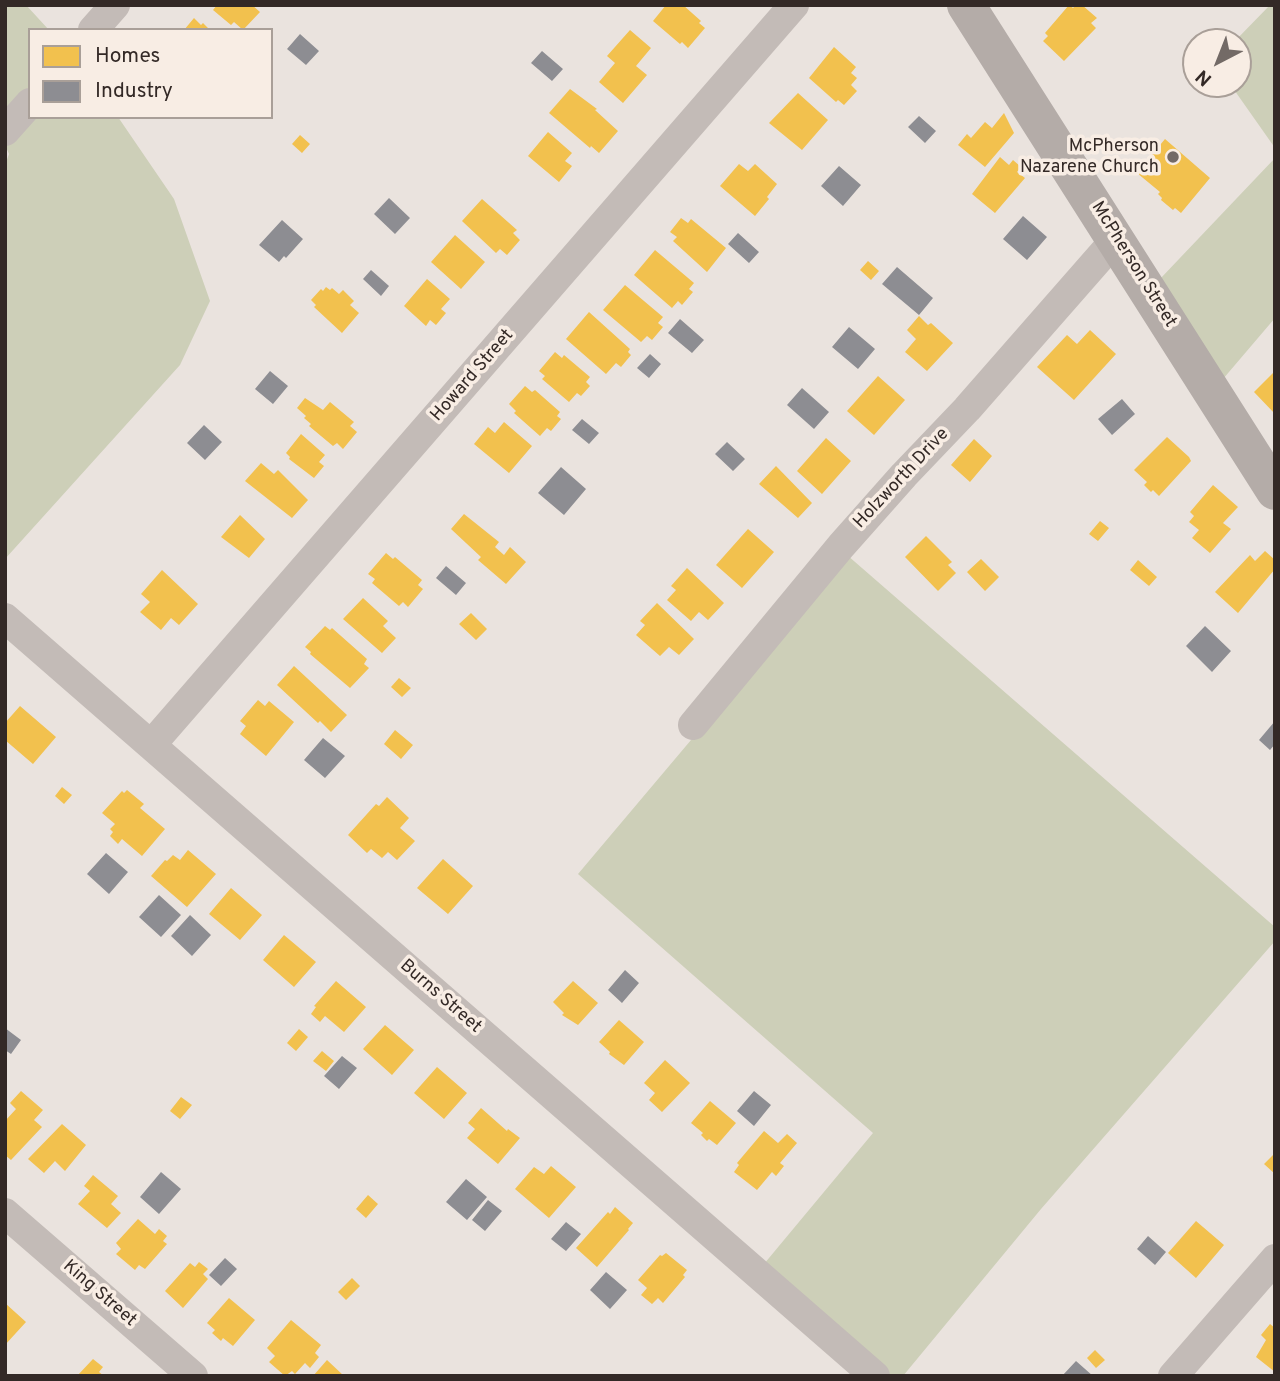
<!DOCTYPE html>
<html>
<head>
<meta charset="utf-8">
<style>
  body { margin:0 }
  #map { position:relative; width:1280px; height:1381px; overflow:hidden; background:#eae3de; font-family:Overpass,sans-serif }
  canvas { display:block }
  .frame { position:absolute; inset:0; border:7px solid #332926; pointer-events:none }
  .legend { position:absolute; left:28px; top:28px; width:245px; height:91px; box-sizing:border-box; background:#f8ede4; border:2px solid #a99f98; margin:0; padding:9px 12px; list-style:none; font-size:21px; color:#332926 }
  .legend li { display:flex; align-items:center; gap:14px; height:35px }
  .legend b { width:35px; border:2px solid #a99f98 }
  .north { position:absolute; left:1182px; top:28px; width:70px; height:70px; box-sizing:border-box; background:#f8ede4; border:2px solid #a99f98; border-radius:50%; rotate:222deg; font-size:19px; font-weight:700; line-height:28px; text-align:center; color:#332926 }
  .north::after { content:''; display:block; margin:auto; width:24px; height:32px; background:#736a66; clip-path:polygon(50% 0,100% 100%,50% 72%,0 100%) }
</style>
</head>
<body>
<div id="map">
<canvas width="1280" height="1381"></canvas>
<div class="frame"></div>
<ul class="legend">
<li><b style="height:19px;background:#f2c14e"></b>Homes</li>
<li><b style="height:19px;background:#8d8d92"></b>Industry</li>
</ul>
<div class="north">N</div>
</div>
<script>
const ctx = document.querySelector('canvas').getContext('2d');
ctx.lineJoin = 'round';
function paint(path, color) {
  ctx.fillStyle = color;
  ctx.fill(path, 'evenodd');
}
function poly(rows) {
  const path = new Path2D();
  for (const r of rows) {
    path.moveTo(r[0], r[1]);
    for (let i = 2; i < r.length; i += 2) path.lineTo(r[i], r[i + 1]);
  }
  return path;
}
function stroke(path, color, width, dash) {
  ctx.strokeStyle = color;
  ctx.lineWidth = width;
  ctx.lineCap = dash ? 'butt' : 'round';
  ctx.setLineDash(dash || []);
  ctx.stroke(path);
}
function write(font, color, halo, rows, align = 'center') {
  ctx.font = font + ' Overpass,sans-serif';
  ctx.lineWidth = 7;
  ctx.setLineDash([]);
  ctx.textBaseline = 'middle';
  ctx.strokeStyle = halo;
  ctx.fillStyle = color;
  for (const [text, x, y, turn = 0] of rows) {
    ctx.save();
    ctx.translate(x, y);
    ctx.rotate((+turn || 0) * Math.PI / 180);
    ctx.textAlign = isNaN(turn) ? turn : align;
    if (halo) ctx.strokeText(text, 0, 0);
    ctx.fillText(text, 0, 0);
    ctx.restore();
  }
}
paint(poly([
  [5,5,26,5,49,30,30,30,30,117,118,117,174,199,210,301,180,365,5,559,5,165,9,154,5,145],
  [1270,5,1275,5,1275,148,1230,84,1238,84,1238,42,1234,42],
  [1275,158,1275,318,1223,379,1160,279],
  [847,555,1275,927,1275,941,1041,1209,903,1376,882,1376,764,1264,873,1133,578,874]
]), '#cdcfb8');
paint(poly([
  [217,5,252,5,260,12,243,30,234,22,231,25,213,10],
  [666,5,683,5,701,21,699,23,705,28,688,48,682,42,680,44,653,21],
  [1069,5,1073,8,1076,5,1082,5,1097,18,1091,23,1096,28,1064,61,1043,41,1048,36,1045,33],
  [194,18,201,25,203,23,210,30,184,30],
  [630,30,651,48,636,66,647,75,623,103,599,82,615,63,607,56],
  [834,47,856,67,851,73,857,78,851,85,857,91,844,105,838,100,836,102,809,78],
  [570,89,597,109,595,110,618,131,599,153,591,146,590,148,549,113],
  [798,93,828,120,802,150,769,123],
  [1004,113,1014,133,985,167,958,145,967,134,971,138,985,122,992,128],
  [548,132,572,153,565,161,572,166,559,182,528,156],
  [300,135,310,144,302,153,292,144],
  [1165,139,1210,178,1181,213,1175,208,1173,210,1161,200,1162,198,1158,194,1160,192,1137,173],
  [1000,157,1009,165,1013,160,1021,167,1017,172,1025,178,995,213,972,194],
  [739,164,748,171,755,164,777,184,767,197,769,199,755,216,720,186],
  [482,199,517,230,513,233,520,240,507,255,500,249,496,253,462,221],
  [681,218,688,223,691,219,726,248,707,272,673,241,677,237,670,232],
  [455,235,485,262,461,289,431,262],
  [655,250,694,283,689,289,693,292,682,305,678,301,672,308,634,275],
  [868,261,879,271,871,280,860,270],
  [427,279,450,299,441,309,446,313,436,325,430,320,426,326,404,306],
  [625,285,663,317,658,323,663,327,652,340,647,336,641,342,603,310],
  [326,287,330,290,332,288,339,294,343,290,354,301,350,305,359,313,342,333,314,307,316,305,311,300,321,289,323,291],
  [589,312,630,349,628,352,631,355,621,367,616,363,606,374,566,339],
  [919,316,928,325,931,323,953,343,927,371,905,352,916,339,907,330],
  [1090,330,1116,354,1074,400,1037,367,1067,335,1077,344],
  [555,352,562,358,564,355,590,377,586,382,590,386,581,396,577,393,569,402,542,379,545,376,539,371],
  [1275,371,1275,414,1254,392],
  [878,376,905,400,874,435,847,411],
  [525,386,532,392,535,390,560,412,557,416,561,419,551,431,547,428,540,436,514,413,516,411,509,404],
  [305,398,323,410,330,402,354,422,350,426,357,432,343,449,337,443,333,446,309,426,311,424,304,418,306,416,297,408],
  [504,422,532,446,509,473,474,444,488,427,495,433],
  [301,434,325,455,319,462,324,466,314,478,289,459,290,457,286,453],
  [1167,437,1189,457,1191,461,1159,496,1153,490,1151,492,1144,485,1147,482,1134,470],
  [826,438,851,461,822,494,797,471],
  [974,439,992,456,970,482,951,465],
  [261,463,274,474,278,470,308,500,292,518,245,481],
  [776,466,812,503,798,518,759,484],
  [1213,485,1238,507,1223,523,1231,529,1210,553,1192,538,1199,530,1189,522,1194,516,1190,512],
  [464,514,499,542,495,547,504,555,510,547,526,562,506,584,478,560,481,557,451,529],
  [240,515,265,539,249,558,221,537],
  [1100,521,1109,528,1098,541,1089,534],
  [748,529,774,552,742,588,716,565],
  [926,536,952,562,948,565,956,573,938,591,905,557],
  [1265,551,1275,560,1275,569,1238,613,1215,592,1250,555,1255,561],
  [386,553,393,559,395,557,422,580,418,585,423,589,408,607,403,602,399,606,372,583,375,579,368,574],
  [981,559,999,577,985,591,967,572],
  [1138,560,1157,577,1149,586,1130,570],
  [687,568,724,603,708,620,699,612,691,621,667,600,676,590,671,586],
  [162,570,198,604,179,625,171,618,161,630,140,612,150,602,141,594],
  [363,598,388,621,383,626,396,638,382,653,343,619],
  [657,603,694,639,679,655,669,647,660,656,636,635,645,625,640,621],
  [471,613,487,629,476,640,459,624],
  [325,626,330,630,332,628,367,659,364,664,369,668,350,688,310,654,311,652,305,647],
  [294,666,347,715,331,732,320,721,318,723,277,685],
  [399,678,411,688,402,697,391,687],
  [258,700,265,706,269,701,294,722,266,756,240,734,246,726,240,721],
  [20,706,56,737,33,764,5,740,5,723],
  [395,730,413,745,401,759,384,744],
  [62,787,72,795,64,804,55,796],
  [127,790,144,804,140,808,165,829,142,856,122,839,118,844,110,836,113,832,110,829,115,824,102,813,122,791,124,793],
  [387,797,409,818,400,828,415,841,397,860,388,852,382,858,371,849,367,853,348,835,376,804,379,806],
  [188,850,216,874,187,907,151,876,165,860,167,861,173,855,180,860],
  [443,859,473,886,448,914,417,888],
  [231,888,262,915,240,940,209,914],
  [284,935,316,962,294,987,263,960],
  [336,981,366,1007,344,1032,325,1016,320,1022,311,1014,316,1007,314,1006],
  [573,981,598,1003,578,1025,562,1015,564,1013,553,1002],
  [619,1020,644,1042,624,1065,609,1054,610,1052,599,1042],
  [385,1025,414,1050,392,1075,363,1049],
  [299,1029,308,1037,296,1051,287,1043],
  [322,1051,334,1061,326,1071,313,1061],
  [665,1060,690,1083,662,1112,649,1100,655,1093,644,1083],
  [437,1067,467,1093,444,1119,414,1093],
  [21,1091,43,1110,34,1120,42,1127,11,1160,5,1155,5,1121,16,1109,10,1103],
  [181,1097,192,1105,180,1119,170,1111],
  [710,1101,736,1123,717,1145,709,1139,707,1141,701,1135,703,1133,691,1123],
  [481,1108,507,1131,508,1129,520,1138,498,1164,467,1138,475,1129,468,1123],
  [62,1124,86,1145,65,1171,55,1161,44,1173,28,1159],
  [764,1131,778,1143,787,1134,797,1143,780,1163,784,1166,776,1176,772,1172,757,1190,734,1172,739,1165,737,1163],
  [1275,1153,1275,1174,1264,1164],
  [551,1166,576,1187,549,1218,515,1189,534,1167,544,1174],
  [93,1175,118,1196,111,1204,121,1213,107,1228,78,1204,90,1191,84,1186],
  [368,1195,378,1204,366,1218,356,1209],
  [615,1207,633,1223,628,1229,629,1230,597,1267,576,1248,608,1212,610,1214],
  [138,1219,155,1234,159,1229,167,1236,163,1241,167,1244,145,1269,139,1265,135,1270,116,1254,121,1249,116,1243],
  [1196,1221,1224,1245,1196,1278,1168,1253],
  [666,1253,687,1270,683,1275,685,1277,663,1303,658,1298,652,1304,641,1295,647,1288,638,1280,660,1255,662,1256],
  [199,1262,208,1269,203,1274,208,1279,183,1308,165,1291,190,1263,195,1267],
  [352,1278,360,1286,346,1300,338,1292],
  [229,1298,255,1320,233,1346,223,1338,221,1341,212,1333,215,1330,207,1323],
  [5,1303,26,1322,5,1345],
  [291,1320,321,1345,315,1353,319,1357,310,1368,305,1363,295,1374,292,1371,285,1376,269,1362,275,1356,267,1348],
  [1270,1324,1275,1328,1275,1372,1256,1357,1266,1340,1261,1335],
  [1095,1350,1105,1360,1096,1368,1087,1358],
  [93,1359,103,1367,99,1372,104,1376,77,1376],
  [327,1360,344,1376,313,1376]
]), '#f2c14e');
paint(poly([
  [300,34,319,51,306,65,287,49],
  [542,51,563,69,552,81,531,63],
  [919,116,936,131,925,143,908,127],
  [839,166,861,185,843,206,821,186],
  [389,198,410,218,395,234,374,214],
  [1023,216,1047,237,1027,260,1003,239],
  [282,220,303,239,286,258,284,256,279,262,259,245],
  [738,233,759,252,749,263,728,244],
  [897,267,933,298,919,315,882,284],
  [371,270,389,286,381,296,363,279],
  [680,319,704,340,692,353,668,333],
  [849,327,875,349,858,369,832,347],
  [650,354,661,364,649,378,637,368],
  [270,371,288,386,273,404,255,389],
  [802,388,829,412,814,429,787,405],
  [1122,399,1135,414,1112,435,1098,419],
  [582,419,599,433,589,444,572,430],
  [204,425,222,442,205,460,187,443],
  [727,442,745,459,733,471,715,454],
  [561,467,586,489,564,515,538,493],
  [446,566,466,583,456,595,436,578],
  [1205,626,1231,651,1212,672,1186,646],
  [1275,721,1275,744,1270,750,1259,740],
  [323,738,345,756,325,778,304,760],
  [106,853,128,872,109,894,87,874],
  [159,895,181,915,161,937,139,917],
  [190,915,211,935,192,956,171,936],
  [625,970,639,983,622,1003,608,990],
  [5,1028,21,1040,11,1054,5,1050],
  [342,1056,357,1068,339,1089,324,1076],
  [754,1091,771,1105,754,1126,737,1111],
  [161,1172,181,1189,159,1214,140,1197],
  [466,1179,487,1197,467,1220,446,1202],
  [488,1200,502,1211,485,1231,472,1220],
  [566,1222,581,1234,566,1251,551,1239],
  [1148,1236,1166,1252,1155,1265,1137,1249],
  [225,1258,237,1269,221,1286,209,1275],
  [606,1272,627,1290,610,1309,590,1290],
  [1076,1361,1093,1376,1062,1376]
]), '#8d8d92');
stroke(poly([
  [93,30,115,5],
  [5,131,30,103],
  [5,618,875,1376],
  [693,725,841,546,904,475,967,409,1116,239],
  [151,745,794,5],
  [5,1213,193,1376],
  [1173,1376,1275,1259]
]), '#c3bbb7', 30);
stroke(poly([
  [966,5,1275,491]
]), '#b4aca8', 38);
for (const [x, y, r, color] of [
  [1173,157,7,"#736a66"]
]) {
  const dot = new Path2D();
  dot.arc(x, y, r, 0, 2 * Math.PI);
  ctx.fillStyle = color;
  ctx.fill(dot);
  stroke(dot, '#f8ede4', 2.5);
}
write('18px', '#332926', '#f8ede4', [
  ["McPherson",1159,147],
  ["Nazarene Church",1159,168]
], 'right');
write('18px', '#332926', '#f8ede4', [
  ["McPherson Street",1133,265,58],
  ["Howard Street",473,376,-49],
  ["Holzworth Drive",902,479,-47],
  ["Burns Street",440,997,41],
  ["King Street",99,1294,41]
]);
</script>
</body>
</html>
